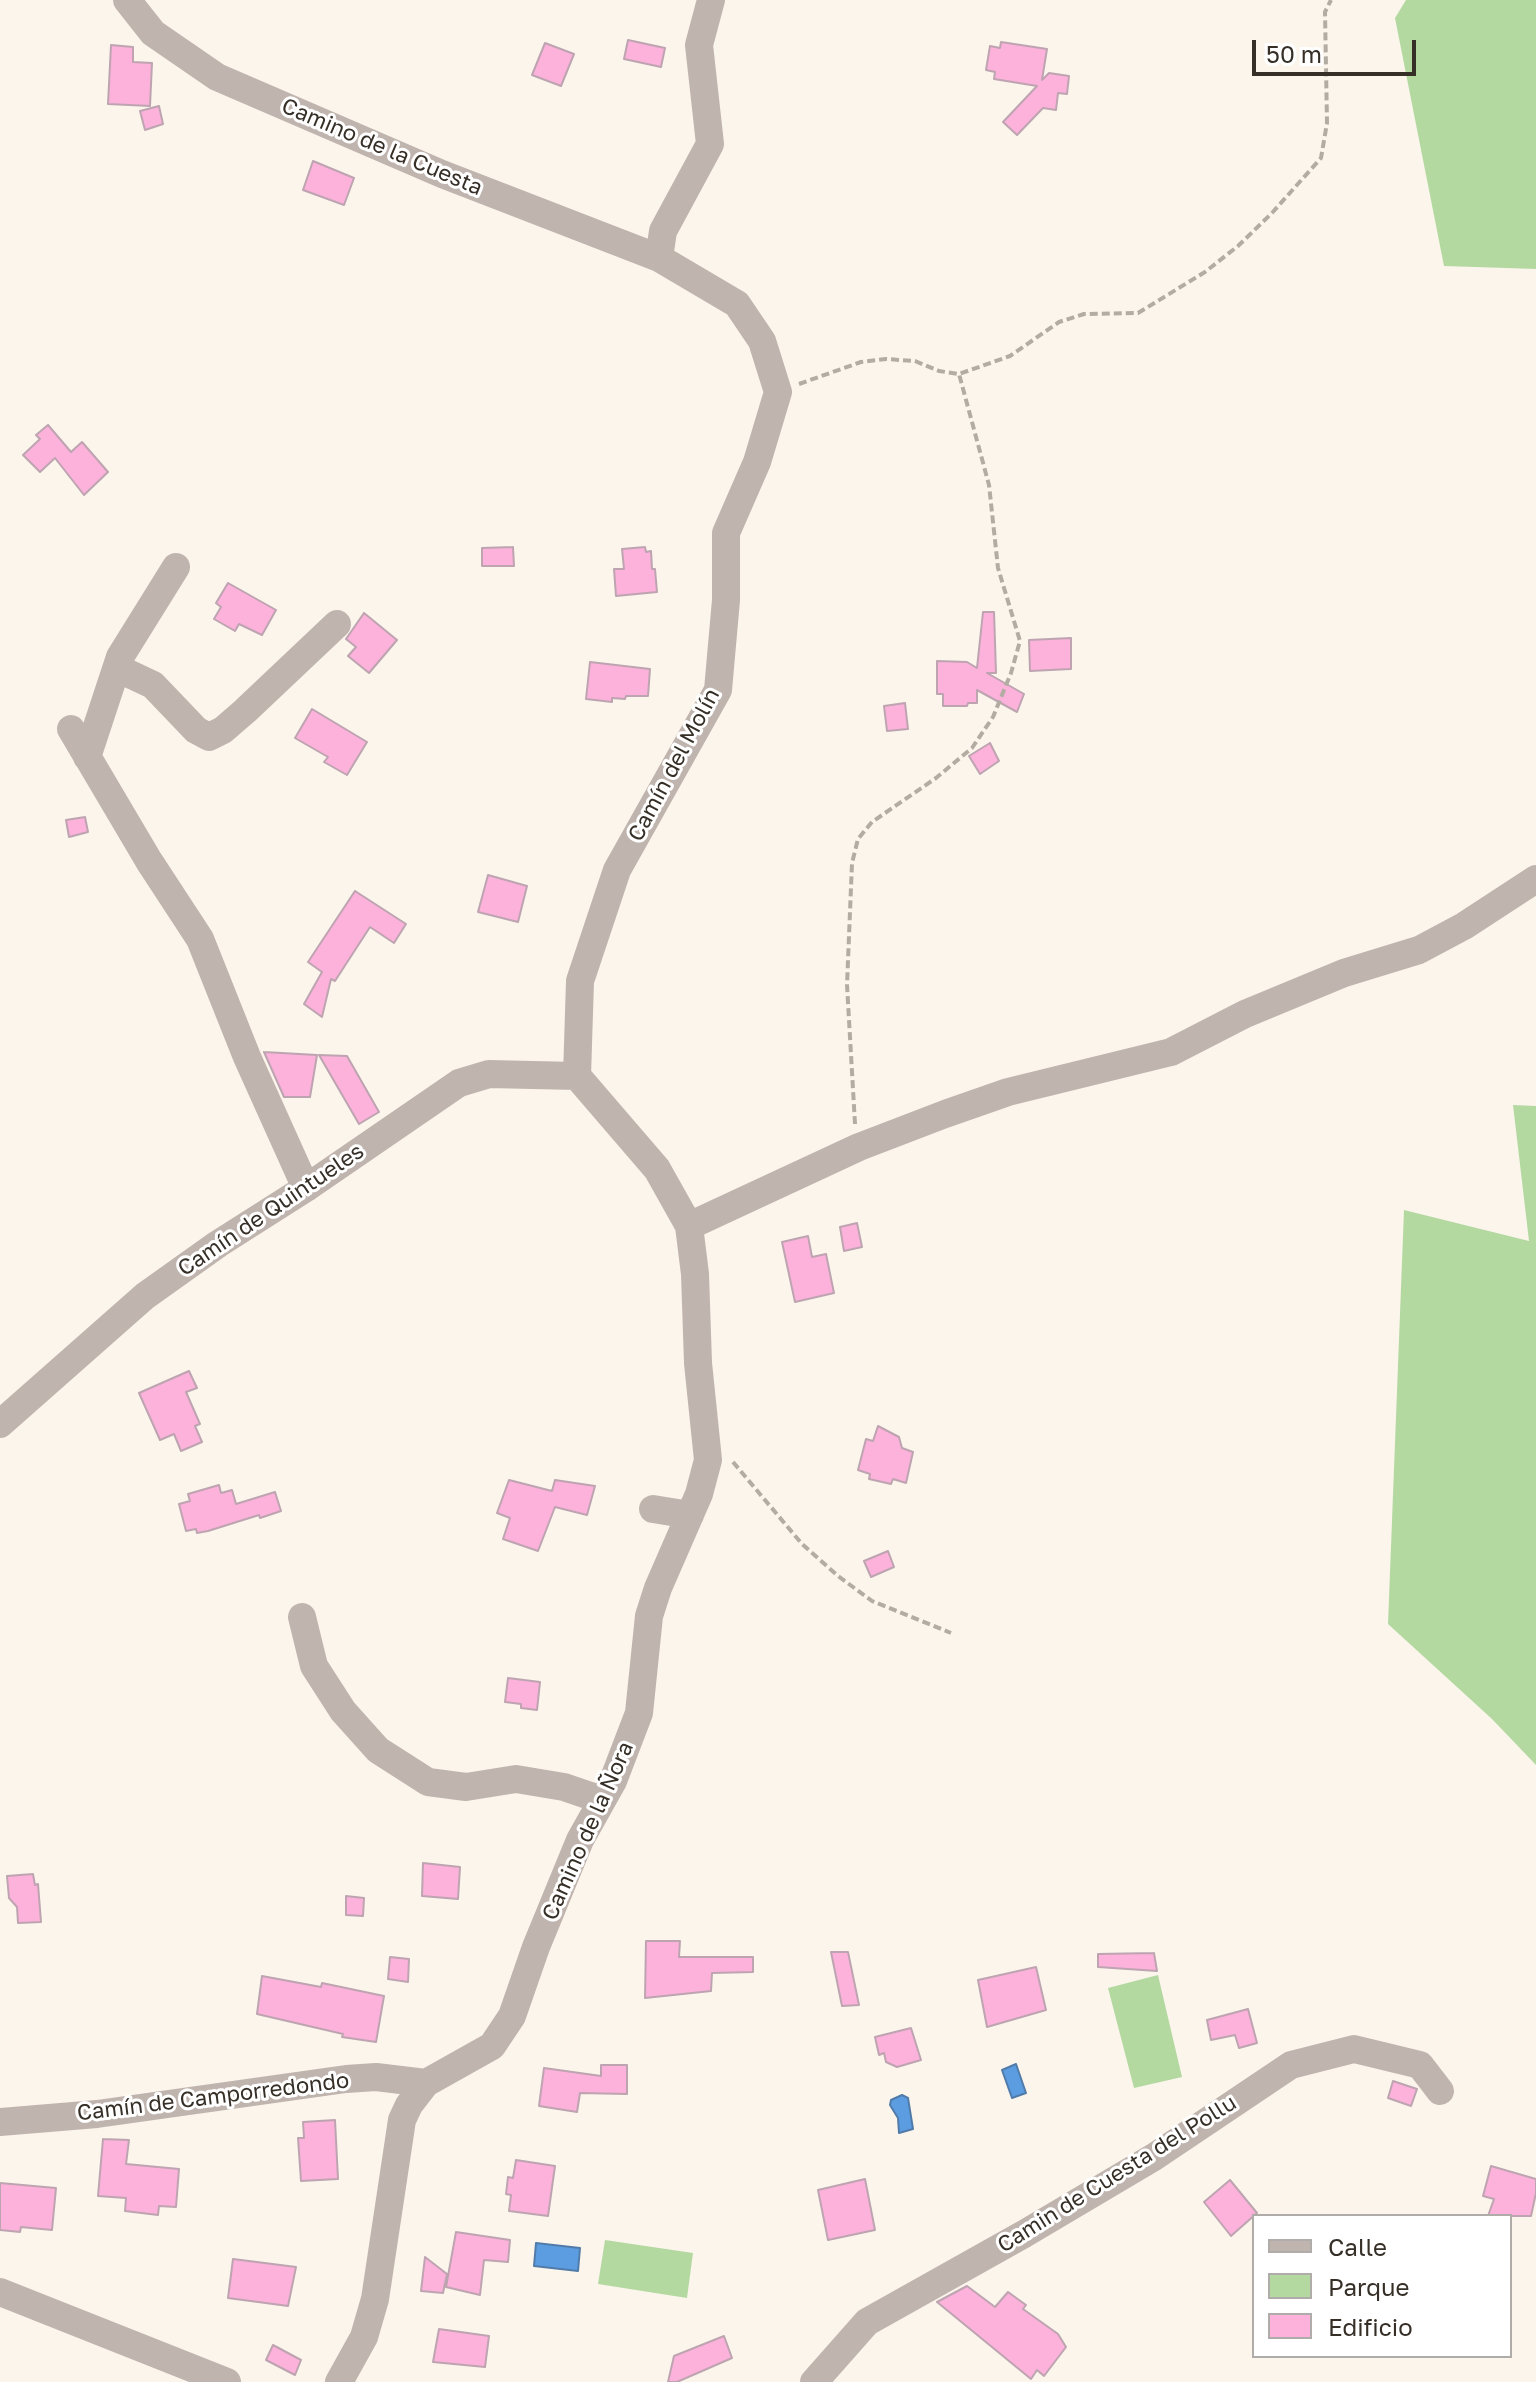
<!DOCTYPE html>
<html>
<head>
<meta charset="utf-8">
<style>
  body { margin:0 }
  #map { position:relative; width:1536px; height:2382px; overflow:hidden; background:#fcf5ec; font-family:"Golos Text",sans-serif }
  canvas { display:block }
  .legend { position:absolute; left:1252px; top:2214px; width:260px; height:144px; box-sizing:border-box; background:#fff; border:2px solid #afaca9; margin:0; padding:10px 14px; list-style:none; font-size:24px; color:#362f27 }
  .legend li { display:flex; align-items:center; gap:16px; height:40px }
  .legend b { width:40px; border:2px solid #afaca9 }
  .scale { position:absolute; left:1252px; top:40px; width:164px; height:36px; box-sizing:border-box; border:4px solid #362f27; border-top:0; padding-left:10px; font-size:24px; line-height:28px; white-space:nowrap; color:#362f27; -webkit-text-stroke:6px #fff; paint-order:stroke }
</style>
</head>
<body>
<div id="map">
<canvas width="1536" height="2382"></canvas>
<ul class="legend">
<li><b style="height:10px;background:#c0b4af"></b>Calle</li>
<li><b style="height:22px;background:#b3d9a1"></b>Parque</li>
<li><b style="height:22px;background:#fcb2da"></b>Edificio</li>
</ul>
<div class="scale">50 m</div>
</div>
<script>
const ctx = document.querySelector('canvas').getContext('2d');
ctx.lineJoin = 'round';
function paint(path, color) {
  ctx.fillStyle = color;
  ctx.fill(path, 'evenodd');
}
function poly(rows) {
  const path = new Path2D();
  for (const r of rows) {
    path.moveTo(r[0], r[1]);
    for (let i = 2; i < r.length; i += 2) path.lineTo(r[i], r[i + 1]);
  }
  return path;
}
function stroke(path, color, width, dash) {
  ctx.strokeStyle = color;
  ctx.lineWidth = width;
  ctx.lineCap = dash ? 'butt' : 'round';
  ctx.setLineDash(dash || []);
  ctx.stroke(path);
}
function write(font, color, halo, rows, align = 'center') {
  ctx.font = font + ' "Golos Text",sans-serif';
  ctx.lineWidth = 6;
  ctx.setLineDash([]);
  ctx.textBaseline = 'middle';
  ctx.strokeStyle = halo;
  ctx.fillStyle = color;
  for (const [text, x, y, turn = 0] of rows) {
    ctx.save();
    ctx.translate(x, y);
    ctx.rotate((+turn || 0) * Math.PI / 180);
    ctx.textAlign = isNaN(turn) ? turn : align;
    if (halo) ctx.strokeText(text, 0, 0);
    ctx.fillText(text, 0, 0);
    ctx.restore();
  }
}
paint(poly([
  [1406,0,1536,0,1536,269,1444,266,1395,18],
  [1513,1105,1536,1106,1536,1765,1492,1719,1388,1624,1404,1210,1529,1241],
  [1158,1975,1182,2077,1134,2088,1108,1988],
  [605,2240,693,2253,687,2298,598,2284]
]), '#b3d9a1');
const water = poly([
  [1016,2064,1026,2093,1012,2098,1002,2070,1016,2064],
  [902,2095,908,2098,913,2129,899,2133,898,2118,890,2105,891,2100,902,2095],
  [536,2243,580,2248,578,2271,534,2266,536,2243]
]);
paint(water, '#5c9de2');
stroke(water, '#517caa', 2);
const building = poly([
  [628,40,665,48,661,67,624,59,628,40],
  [1001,42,1047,49,1042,80,1049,73,1069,76,1067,94,1058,93,1056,110,1043,108,1017,135,1003,122,1037,86,994,79,995,72,986,70,990,46,1000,48,1001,42],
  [545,43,574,54,561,86,532,75,545,43],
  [111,45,133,47,133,62,152,63,150,106,108,104,111,45],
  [159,106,163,124,145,130,140,111,159,106],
  [313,161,354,178,344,205,303,190,313,161],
  [48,425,71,452,82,442,108,472,84,495,55,458,40,472,23,455,40,439,36,435,48,425],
  [513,547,514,566,482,566,482,548,513,547],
  [645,547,646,552,651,551,652,569,655,569,657,592,616,596,614,569,624,569,622,549,645,547],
  [228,583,276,610,262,635,239,624,235,631,214,619,221,607,216,603,228,583],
  [983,612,994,612,996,673,987,673,1024,694,1017,712,977,690,977,703,968,703,967,706,943,706,943,694,937,694,937,661,967,662,977,668,983,612],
  [364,613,397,640,369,673,348,656,356,647,346,639,364,613],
  [1071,638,1071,669,1030,671,1029,640,1071,638],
  [590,662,650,669,648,696,626,696,625,699,612,698,612,702,586,699,590,662],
  [905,703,908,729,887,731,884,706,905,703],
  [312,709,367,742,347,775,324,762,328,757,295,738,312,709],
  [990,743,999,761,980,774,969,756,990,743],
  [85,817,88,832,69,837,66,820,85,817],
  [488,875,527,886,518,922,478,912,488,875],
  [355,891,406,924,394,943,370,927,335,981,331,979,322,1017,304,1004,322,972,308,962,355,891],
  [264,1052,317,1055,310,1097,284,1097,264,1052],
  [319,1055,347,1056,379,1112,359,1124,319,1055],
  [857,1223,862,1247,844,1251,840,1227,857,1223],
  [808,1236,812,1257,826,1254,834,1293,795,1302,782,1242,808,1236],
  [189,1371,197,1388,186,1392,200,1424,195,1426,202,1442,181,1451,174,1434,160,1440,139,1393,189,1371],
  [878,1426,899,1437,902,1448,913,1452,906,1483,893,1479,891,1484,869,1479,870,1474,858,1470,866,1439,873,1441,878,1426],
  [509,1480,552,1491,555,1480,595,1486,587,1515,555,1507,538,1551,503,1539,510,1518,497,1513,509,1480],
  [219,1485,221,1493,232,1490,236,1504,275,1492,281,1511,260,1518,259,1515,208,1531,197,1533,196,1529,186,1531,179,1504,190,1501,188,1494,219,1485],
  [888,1551,894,1567,871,1577,864,1561,888,1551],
  [508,1678,540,1682,537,1710,521,1708,521,1704,505,1702,508,1678],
  [423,1863,460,1867,458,1899,422,1896,423,1863],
  [33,1874,35,1885,38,1884,41,1922,18,1923,17,1907,9,1898,7,1876,33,1874],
  [346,1896,364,1898,363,1916,346,1915,346,1896],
  [646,1941,680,1941,679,1957,753,1957,753,1972,712,1973,711,1991,645,1998,646,1941],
  [831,1952,848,1952,859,2005,842,2006,831,1952],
  [1154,1953,1157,1971,1098,1967,1098,1954,1154,1953],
  [390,1957,409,1959,408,1982,388,1979,390,1957],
  [1036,1967,1046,2010,987,2027,978,1980,1036,1967],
  [262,1976,321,1987,322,1983,384,1996,376,2042,342,2037,343,2034,257,2014,262,1976],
  [1248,2009,1257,2043,1239,2048,1235,2035,1211,2040,1207,2020,1248,2009],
  [911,2028,921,2060,897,2067,886,2062,884,2053,879,2055,875,2037,911,2028],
  [601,2065,627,2065,627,2094,580,2093,577,2112,539,2106,544,2068,601,2076,601,2065],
  [1393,2081,1417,2089,1411,2106,1388,2098,1393,2081],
  [335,2120,338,2179,301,2181,298,2138,304,2138,303,2122,335,2120],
  [103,2139,129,2140,126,2164,179,2169,176,2207,159,2206,158,2215,125,2211,126,2198,98,2196,103,2139],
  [516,2160,555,2166,548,2216,509,2211,511,2195,506,2194,508,2177,513,2178,516,2160],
  [1491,2166,1536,2179,1536,2193,1531,2216,1488,2216,1494,2199,1483,2196,1491,2166],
  [865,2179,875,2230,828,2240,818,2190,865,2179],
  [1230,2180,1257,2213,1231,2236,1204,2202,1230,2180],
  [0,2183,56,2188,52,2230,21,2227,20,2232,0,2230,0,2183],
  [456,2232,510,2240,508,2262,484,2260,480,2295,446,2287,456,2232],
  [425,2257,447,2274,443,2293,421,2291,425,2257],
  [233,2259,296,2267,288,2306,228,2298,233,2259],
  [967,2286,995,2307,1008,2292,1026,2305,1023,2309,1058,2334,1066,2347,1044,2376,1037,2370,1031,2379,937,2302,967,2286],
  [439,2329,489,2336,485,2367,433,2362,439,2329],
  [724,2336,732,2358,677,2382,668,2382,674,2356,724,2336],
  [273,2345,301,2360,295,2375,266,2360,273,2345]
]);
paint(building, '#fcb2da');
stroke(building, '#bea4b1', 2);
stroke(poly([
  [799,384,861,362,886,359,915,361,939,371,959,374,1010,356,1059,322,1084,314,1138,313,1205,272,1238,246,1272,213,1321,158,1327,123,1325,12,1331,0],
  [855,1124,847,985,852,863,858,839,872,822,936,778,972,748,993,717,1011,673,1020,641,998,568,989,485,959,374],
  [733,1462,802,1544,838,1576,872,1601,951,1633]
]), '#b3aca3', 4, [8, 4]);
stroke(poly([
  [127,0,153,33,217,77,442,174,659,258],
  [117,668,153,685,196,730,209,737,223,730,245,711,337,624],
  [71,729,149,861,200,939,247,1057,306,1188],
  [87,757,120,657,176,567],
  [689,1226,859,1147,945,1114,1008,1092,1171,1052,1245,1014,1344,973,1419,950,1464,926,1536,879],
  [0,1424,145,1296,218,1244,306,1188,459,1083,489,1074,577,1076],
  [653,1509,690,1515],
  [302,1617,314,1666,343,1711,378,1750,428,1782,466,1787,516,1779,564,1787,602,1800],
  [0,2122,97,2114,346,2079,376,2077,426,2083],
  [0,2292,227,2382],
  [339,2382,364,2337,375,2299,402,2120,409,2105,426,2083,492,2046,512,2016,536,1947,580,1840,613,1781,639,1713,649,1616,658,1588,699,1494,708,1460,698,1363,695,1274,689,1226,657,1169,577,1076,580,981,617,870,718,690,726,600,726,533,757,462,778,392,762,341,737,304,659,258,663,231,710,144,699,45,711,0],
  [814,2382,867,2322,1024,2234,1154,2157,1291,2065,1354,2049,1420,2065,1440,2091]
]), '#c0b4af', 28);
write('22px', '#362f27', '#fff', [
  ["Camino de la Cuesta",382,147,23],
  ["Camín del Molín",674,765,-62],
  ["Camín de Quintueles",271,1210,-34],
  ["Camino de la Ñora",588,1831,-66],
  ["Camín de Camporredondo",213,2097,-7],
  ["Camin de Cuesta del Pollu",1117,2174,-32]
]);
</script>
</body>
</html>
